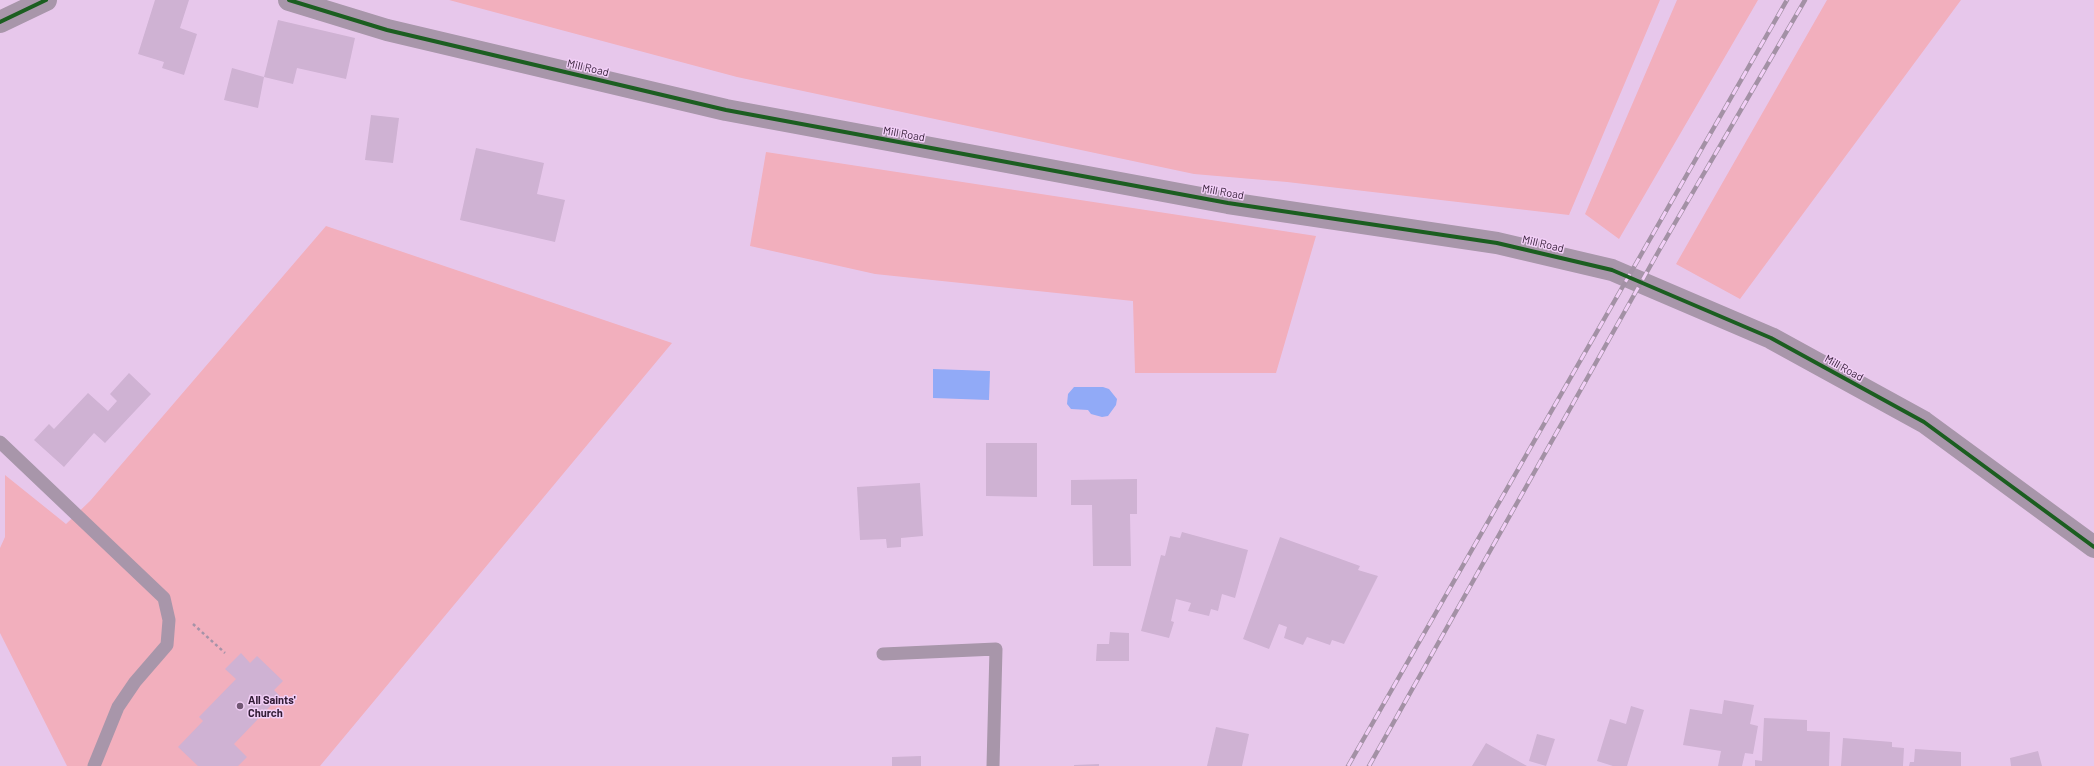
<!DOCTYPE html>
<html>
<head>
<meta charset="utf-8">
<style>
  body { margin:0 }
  canvas { display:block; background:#e7c7eb }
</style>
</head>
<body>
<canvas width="2094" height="766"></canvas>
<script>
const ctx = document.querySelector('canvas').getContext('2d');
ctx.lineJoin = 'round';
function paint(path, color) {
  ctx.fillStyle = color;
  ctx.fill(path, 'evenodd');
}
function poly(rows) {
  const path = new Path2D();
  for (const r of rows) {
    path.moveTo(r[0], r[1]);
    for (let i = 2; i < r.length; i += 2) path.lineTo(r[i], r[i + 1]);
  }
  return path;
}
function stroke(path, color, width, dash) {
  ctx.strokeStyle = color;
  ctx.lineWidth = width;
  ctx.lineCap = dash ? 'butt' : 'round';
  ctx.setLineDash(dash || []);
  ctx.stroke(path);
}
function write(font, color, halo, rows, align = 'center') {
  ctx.font = font + ' Barlow,sans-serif';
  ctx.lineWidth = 3;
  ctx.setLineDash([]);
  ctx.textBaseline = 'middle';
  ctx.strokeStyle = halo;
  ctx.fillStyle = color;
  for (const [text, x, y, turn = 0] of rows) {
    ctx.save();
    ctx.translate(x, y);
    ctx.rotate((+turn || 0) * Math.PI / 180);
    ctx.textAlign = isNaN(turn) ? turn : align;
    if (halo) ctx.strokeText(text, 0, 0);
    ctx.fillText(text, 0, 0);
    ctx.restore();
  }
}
paint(poly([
  [449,0,1660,0,1569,215,1287,182,1194,174,737,77],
  [1677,0,1758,0,1619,239,1585,214],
  [1827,0,1961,0,1740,299,1676,264],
  [766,152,1316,236,1276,373,1135,373,1133,301,875,274,750,246],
  [326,226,672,343,320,766,67,766,0,633,0,548,5,537,5,475,66,524,90,501]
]), '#f2afbd');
paint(poly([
  [933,369,990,371,989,400,933,398],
  [1074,387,1103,387,1109,389,1117,399,1116,405,1108,416,1102,417,1091,414,1088,410,1071,409,1067,404,1068,394]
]), '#91aaf7');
paint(poly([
  [155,0,189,0,180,28,197,34,184,75,162,68,164,62,138,54],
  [278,20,355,38,346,79,297,68,293,84,264,77],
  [232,68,264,77,258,108,224,100],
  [371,115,399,118,393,163,365,160],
  [476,148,544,163,537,194,565,200,555,242,460,220],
  [129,373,151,394,105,443,94,433,64,467,34,440,49,424,54,429,88,393,108,411,117,401,110,394],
  [986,443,1037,443,1037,497,986,496],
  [1137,479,1137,514,1130,514,1131,566,1093,566,1092,505,1071,505,1071,480],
  [920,483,923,536,901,538,901,547,887,548,886,539,860,540,857,487],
  [1182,532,1248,550,1235,598,1222,594,1218,611,1211,609,1209,616,1188,611,1191,603,1176,599,1171,621,1174,622,1169,638,1141,631,1161,555,1165,556,1170,536,1180,538],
  [1280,537,1360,566,1358,570,1378,576,1344,644,1332,640,1330,645,1307,637,1303,645,1284,638,1287,627,1279,624,1269,649,1243,639],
  [1110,632,1129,633,1129,661,1096,661,1097,644,1109,644],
  [241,653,250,663,257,656,283,681,274,690,280,696,234,744,247,757,238,766,198,766,178,747,203,721,199,717,236,679,225,669],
  [1724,700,1754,705,1750,724,1758,726,1753,754,1745,753,1742,766,1718,766,1721,751,1683,745,1690,709,1722,714],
  [1631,706,1644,710,1627,766,1613,766,1597,761,1610,719,1626,724],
  [1764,718,1807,720,1807,731,1830,732,1829,766,1755,766,1755,760,1762,761],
  [1216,727,1249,734,1242,766,1207,766],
  [1537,734,1555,739,1546,766,1529,761],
  [1843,738,1892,742,1892,747,1904,748,1903,766,1841,766],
  [1486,743,1527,766,1472,766],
  [1915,749,1961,752,1961,766,1909,766,1910,762,1914,762],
  [2038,751,2042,766,2011,766,2010,758],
  [921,756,921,766,892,766,892,757],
  [1099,764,1099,766,1074,766,1074,765]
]), '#cfb2d3');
stroke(poly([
  [193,624,225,653]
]), '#a693a8', 2.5, [3, 3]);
stroke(poly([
  [0,442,164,598,169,620,167,645,135,682,118,707,94,766],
  [883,654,996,649,993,766]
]), '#a896aa', 13);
stroke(poly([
  [289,0,387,30,726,110,1228,203,1497,243,1612,270,1771,338,1924,422,2094,547],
  [0,22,46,0]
]), '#a896aa', 22);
const rail = poly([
  [1348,766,1787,0],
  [1369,766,1661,247,1805,0]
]);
stroke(rail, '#a391a5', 4.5);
stroke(rail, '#f2cff7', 3, [9]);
stroke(poly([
  [289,0,387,30,726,110,1228,203,1497,243,1612,270,1771,338,1924,422,2094,547],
  [0,22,46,0]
]), '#1b5e20', 4);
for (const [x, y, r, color] of [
  [240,706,4,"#715774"]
]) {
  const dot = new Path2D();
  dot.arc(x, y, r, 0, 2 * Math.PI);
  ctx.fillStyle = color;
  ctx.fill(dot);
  stroke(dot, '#f2cff7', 1.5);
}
write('11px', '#311b34', '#f2cff7', [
  ["Mill Road",588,68,13],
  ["Mill Road",904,134,10],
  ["Mill Road",1223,192,10],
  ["Mill Road",1543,244,13],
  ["Mill Road",1844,368,29]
]);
write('bold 11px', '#311b34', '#f2cff7', [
  ["All Saints'",248,700],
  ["Church",248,713]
], 'left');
</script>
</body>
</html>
